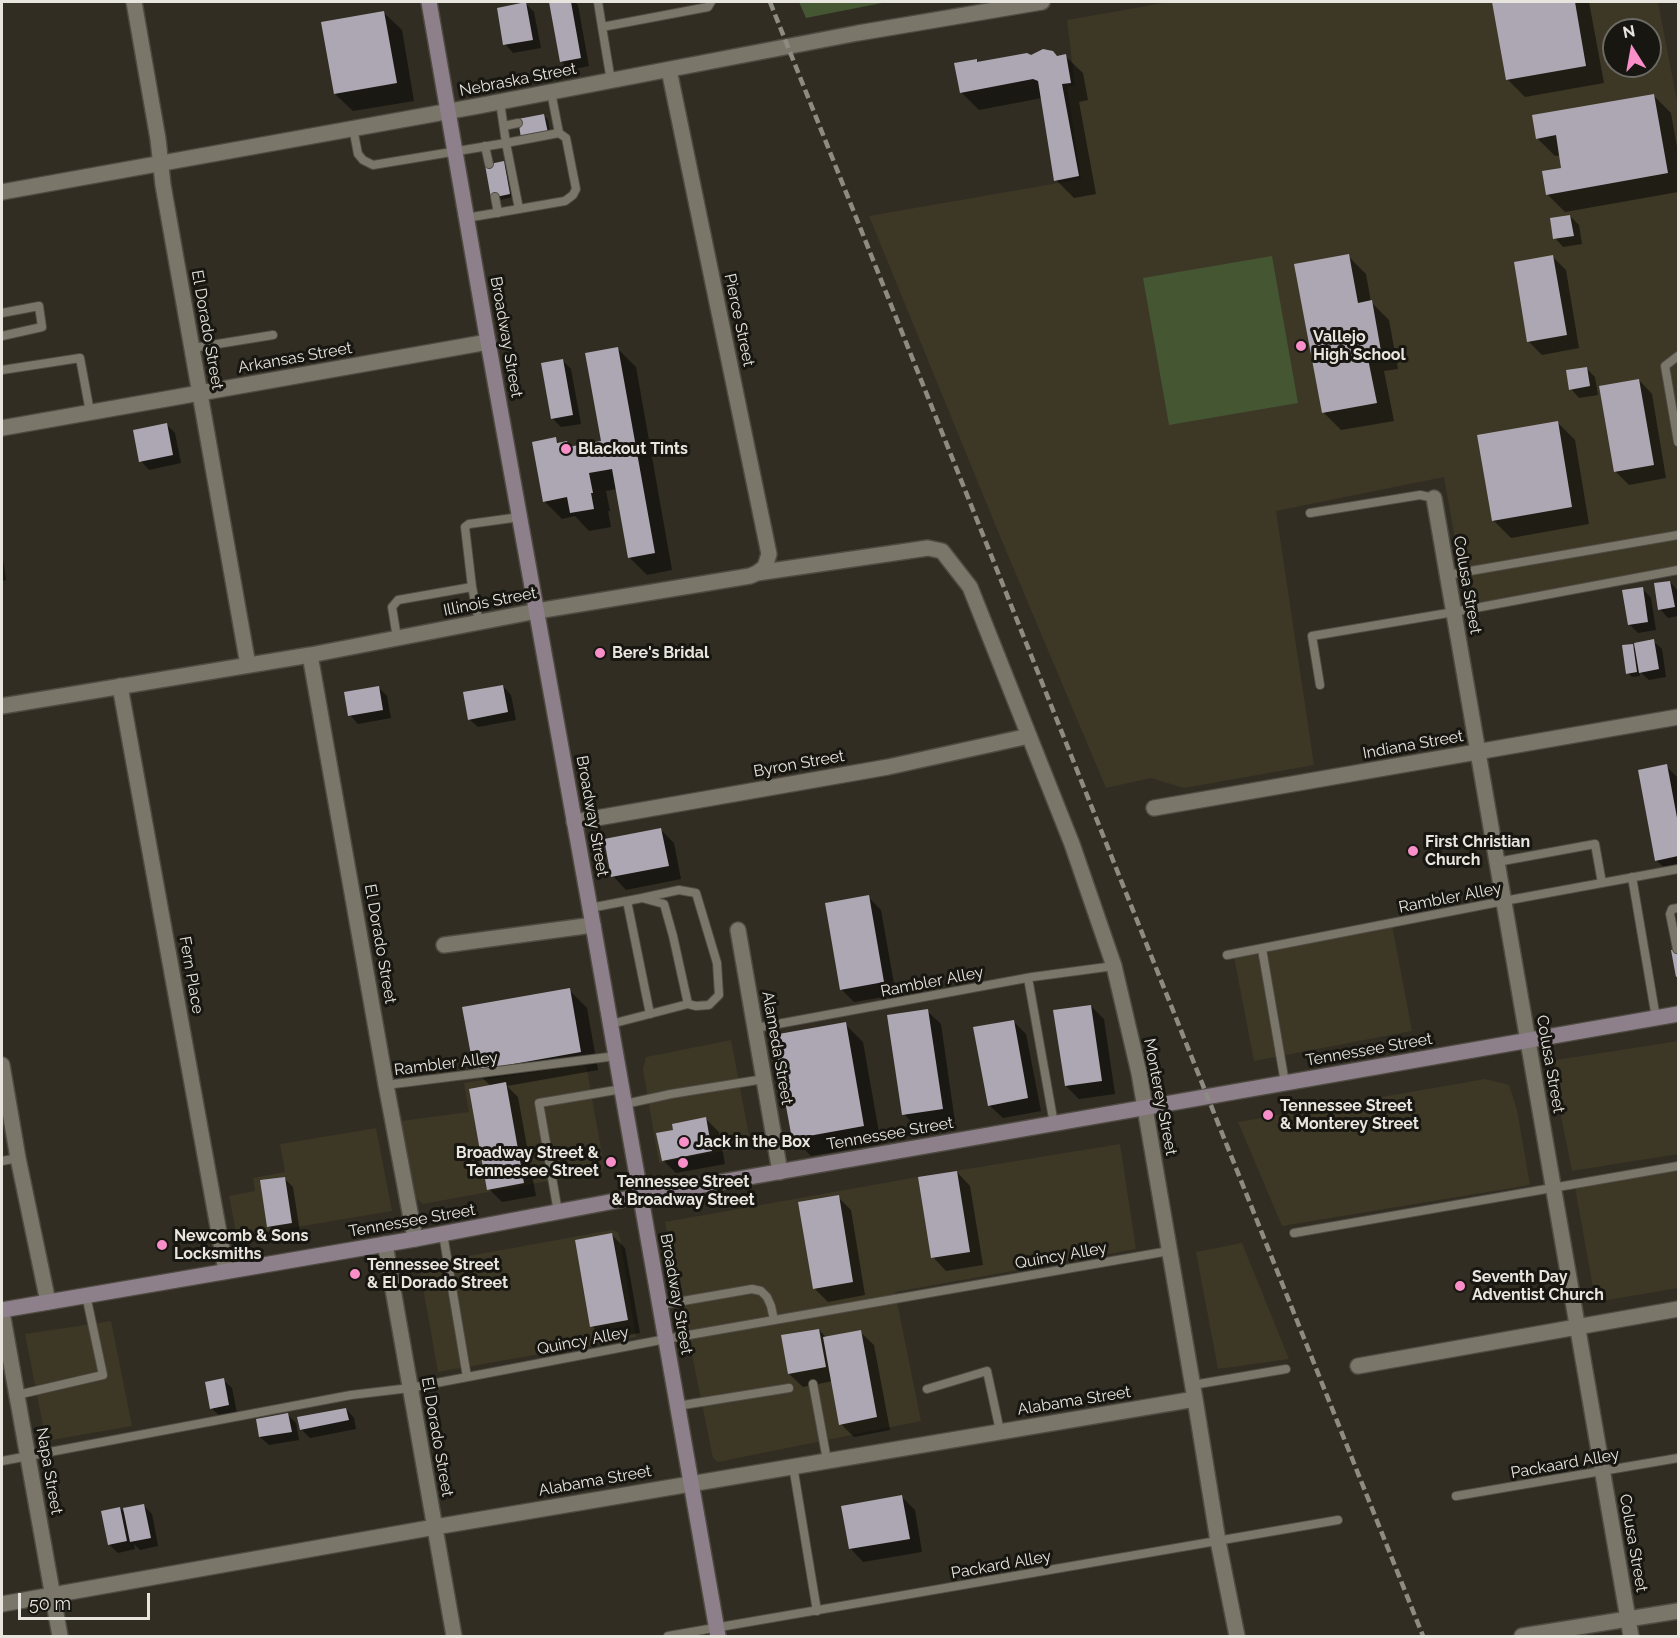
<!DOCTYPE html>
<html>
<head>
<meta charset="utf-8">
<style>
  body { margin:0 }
  #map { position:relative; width:1680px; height:1638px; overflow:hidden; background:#312d23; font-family:Raleway,sans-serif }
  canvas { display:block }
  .frame { position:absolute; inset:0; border:3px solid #e7e5de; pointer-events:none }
  .north { position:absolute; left:1602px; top:18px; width:60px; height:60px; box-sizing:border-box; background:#171611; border:2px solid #6a6963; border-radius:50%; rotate:349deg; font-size:16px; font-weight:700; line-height:24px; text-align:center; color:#e7e5de }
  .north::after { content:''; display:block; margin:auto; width:21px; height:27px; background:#f98fc8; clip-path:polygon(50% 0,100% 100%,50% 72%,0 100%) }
  .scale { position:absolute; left:18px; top:1593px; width:132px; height:27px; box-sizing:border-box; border:3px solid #e7e5de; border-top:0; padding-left:8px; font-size:18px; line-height:21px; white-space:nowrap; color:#e7e5de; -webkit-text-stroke:4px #171611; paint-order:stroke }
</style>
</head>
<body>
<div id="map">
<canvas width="1680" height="1638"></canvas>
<div class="frame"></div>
<div class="north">N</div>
<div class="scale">50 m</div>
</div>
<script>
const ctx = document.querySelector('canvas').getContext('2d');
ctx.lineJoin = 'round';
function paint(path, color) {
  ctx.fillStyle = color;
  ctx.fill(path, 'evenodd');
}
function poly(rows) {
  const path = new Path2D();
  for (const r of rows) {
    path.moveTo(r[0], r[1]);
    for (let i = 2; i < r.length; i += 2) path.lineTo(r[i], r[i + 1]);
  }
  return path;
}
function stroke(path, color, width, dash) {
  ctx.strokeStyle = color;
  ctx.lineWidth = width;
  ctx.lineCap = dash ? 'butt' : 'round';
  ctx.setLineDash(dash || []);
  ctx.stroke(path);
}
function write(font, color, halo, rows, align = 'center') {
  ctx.font = font + ' Raleway,sans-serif';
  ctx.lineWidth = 6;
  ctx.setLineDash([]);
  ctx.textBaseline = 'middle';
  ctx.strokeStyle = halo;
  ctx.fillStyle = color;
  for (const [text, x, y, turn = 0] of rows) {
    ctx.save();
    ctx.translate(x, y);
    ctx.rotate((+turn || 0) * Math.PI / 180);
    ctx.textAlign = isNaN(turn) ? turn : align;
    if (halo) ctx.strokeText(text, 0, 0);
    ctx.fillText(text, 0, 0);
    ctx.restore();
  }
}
paint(poly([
  [1169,2,1658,2,1678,106,1678,568,1467,606,1444,477,1276,511,1314,765,1184,788,1151,778,1106,788,997,529,869,216,1081,179,1067,87,1075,85,1067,20],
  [1614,30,1650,30,1650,66,1614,66],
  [1392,925,1412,1031,1254,1061,1234,957],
  [731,1040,751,1146,659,1163,643,1069,646,1057],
  [1678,1041,1678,1154,1572,1171,1550,1061],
  [586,1064,604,1166,602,1171,423,1204,413,1196,401,1121,469,1112,464,1083],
  [1485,1079,1509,1085,1517,1110,1530,1185,1282,1226,1238,1122],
  [376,1128,392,1211,237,1237,229,1196,255,1191,253,1178,285,1172,280,1144],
  [1120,1144,1136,1249,895,1292,921,1421,718,1462,713,1458,665,1222,918,1177],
  [1678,1170,1678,1288,1602,1301,1597,1299,1594,1293,1575,1187],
  [612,1230,618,1232,620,1238,636,1337,438,1372,419,1265],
  [1242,1243,1289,1359,1218,1369,1196,1252],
  [111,1321,132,1426,46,1441,25,1334]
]), '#3d3726');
paint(poly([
  [799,2,887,2,806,18],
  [1272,256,1298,403,1169,425,1143,278]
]), '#455633');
paint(poly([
  [550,2,575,2,578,5,589,66,570,70,561,61],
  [1494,2,1589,2,1604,83,1525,97,1507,79],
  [526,4,534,12,541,48,513,53,505,44],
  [384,13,402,30,414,101,353,111,335,94],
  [1065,56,1083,73,1088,100,1079,102,1096,194,1074,198,1056,180,1042,98,979,110,961,92,976,61,979,63,1030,57,1057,57],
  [1653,95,1671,113,1678,153,1678,192,1565,212,1547,194,1563,169,1561,155,1555,156,1537,138],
  [544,116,548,120,551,136,526,141],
  [504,163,507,167,513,197,496,201],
  [1570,216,1579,225,1582,244,1563,247,1555,238],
  [1348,256,1366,274,1371,302,1389,320,1398,369,1384,371,1394,421,1341,430,1323,412],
  [1553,257,1566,270,1579,348,1542,355,1529,342],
  [618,349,636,367,672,570,647,575,629,557,617,489,606,491,610,511,608,511,611,527,589,531,575,516,562,519,544,501,555,439,560,444,566,443,571,448,603,442],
  [563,361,571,369,581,424,561,427,553,419,543,364],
  [1586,368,1595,377,1598,395,1579,398,1571,389],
  [1639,380,1652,394,1666,478,1629,485,1615,471],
  [1557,422,1575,440,1589,524,1511,538,1493,520],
  [167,425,175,433,181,463,149,470,141,461],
  [2,552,6,580,2,581],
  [1670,582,1678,591,1678,616,1668,618,1660,609],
  [1643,589,1651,598,1656,630,1638,633,1629,624],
  [1653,641,1662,649,1666,677,1649,680,1639,671,1640,676,1632,677,1628,673,1632,646,1636,650],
  [503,686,511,695,516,720,478,727,469,719],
  [378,687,387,696,391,718,358,724,350,715],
  [1666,766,1678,778,1678,872,1670,873,1656,860],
  [661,830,674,843,681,879,626,890,613,876],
  [868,897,881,910,896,995,854,1002,841,989],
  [569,990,587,1008,598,1070,507,1086,518,1097,536,1196,502,1202,489,1189,491,1086,475,1071],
  [1091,1006,1104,1019,1115,1094,1079,1099,1066,1086],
  [927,1011,941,1024,955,1122,917,1128,904,1114],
  [1013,1021,1026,1034,1041,1111,1003,1118,989,1105],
  [845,1024,863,1042,881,1144,811,1156,793,1138],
  [706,1119,719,1132,725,1164,676,1173,663,1160],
  [957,1172,970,1186,983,1265,946,1271,933,1257],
  [284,1178,293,1187,300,1232,277,1235,269,1226],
  [838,1197,851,1210,865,1295,828,1302,814,1288],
  [612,1235,625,1248,640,1333,605,1339,592,1326],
  [819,1330,827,1338,860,1332,874,1345,890,1430,854,1437,841,1424,833,1381,803,1387,789,1374],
  [223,1380,232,1388,237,1413,220,1416,211,1408],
  [346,1409,354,1418,356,1429,310,1438,301,1429],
  [288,1415,296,1423,299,1440,269,1445,260,1437],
  [902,1497,915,1510,922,1552,863,1562,850,1548],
  [144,1506,152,1514,158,1546,140,1550,134,1544,135,1549,118,1553,109,1544,120,1508,126,1514]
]), '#0007');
paint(poly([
  [526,2,533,40,503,45,497,8],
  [549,2,571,2,581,58,560,62],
  [1492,2,1575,2,1586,66,1506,80],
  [384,11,397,83,334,94,321,22],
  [1043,49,1053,51,1057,56,1066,54,1071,83,1062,84,1079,176,1054,181,1038,81,1033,79,960,93,954,63,977,59,977,62,1027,53,1031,55],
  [1654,94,1668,173,1546,195,1542,171,1561,168,1556,135,1536,139,1532,115],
  [544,114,548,133,521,138,518,119],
  [504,161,510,194,491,198,485,165],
  [1570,215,1574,236,1553,239,1550,218],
  [1349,254,1358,303,1372,300,1381,351,1367,354,1377,403,1322,413,1294,264],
  [1553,255,1567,335,1527,342,1514,262],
  [618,347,655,553,628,558,612,469,589,473,593,493,591,493,594,509,570,513,567,497,543,502,532,442,556,437,557,443,567,441,568,447,601,441,585,353],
  [563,359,573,415,551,419,541,363],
  [1587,367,1590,386,1569,390,1566,370],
  [1639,379,1654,465,1614,472,1599,386],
  [1558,421,1572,507,1492,521,1477,435],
  [167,423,173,455,139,462,133,430],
  [1670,581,1675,607,1658,610,1654,583],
  [1643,587,1648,622,1628,625,1622,590],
  [1654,639,1659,669,1639,673,1634,643],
  [1633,644,1637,672,1626,674,1622,645],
  [503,685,508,712,468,720,463,692],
  [379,686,383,710,348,716,344,692],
  [1667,764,1678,823,1678,856,1655,861,1638,770],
  [661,828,669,866,611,877,604,839],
  [869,895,884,982,840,990,825,903],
  [1678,949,1678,976,1676,977,1671,950],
  [570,988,581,1052,474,1071,462,1007],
  [1091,1005,1102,1081,1065,1086,1053,1010],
  [928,1009,943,1109,902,1115,887,1015],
  [1014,1020,1028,1098,988,1106,973,1027],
  [846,1022,864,1126,792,1139,773,1035],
  [506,1082,524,1183,487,1190,469,1089],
  [706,1117,712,1151,662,1161,656,1133,673,1130,672,1124],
  [957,1171,970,1252,931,1258,918,1177],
  [285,1177,292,1223,267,1227,260,1180],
  [839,1195,853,1282,813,1289,798,1202],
  [612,1233,628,1320,590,1327,575,1240],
  [819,1329,826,1367,788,1374,781,1335],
  [861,1330,877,1417,839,1425,823,1337],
  [224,1378,229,1405,210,1409,205,1382],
  [346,1408,349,1420,300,1430,297,1417],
  [288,1413,292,1432,259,1437,256,1419],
  [902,1495,910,1539,849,1549,841,1506],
  [144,1504,151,1538,130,1542,123,1508],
  [120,1507,127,1541,108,1545,101,1511]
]), '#ada7b3');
const service = poly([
  [598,2,602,27,708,7,711,2],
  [602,27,611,81],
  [551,92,559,133],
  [504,126,518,123],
  [353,128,358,154,363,160,373,165,506,143,500,102],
  [485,146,489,164],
  [495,197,498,213],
  [466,218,519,209,565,201,573,195,576,189,566,138,559,133,506,143,519,209],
  [2,313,39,306,42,327,2,336],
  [193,348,273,335],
  [1678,356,1665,366,1678,442],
  [2,370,80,358,90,412],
  [1310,513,1420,495,1434,498],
  [1447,575,1678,535],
  [472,587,479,622],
  [397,638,392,607,398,600,472,587,465,527,469,524,520,517],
  [1320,685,1312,636,1454,612,1678,570],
  [1497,862,1595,844,1602,883],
  [1632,877,1656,1018],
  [627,901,650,1014],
  [590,908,642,898,664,904,673,936,688,1004,696,1006,709,1005,719,995,717,963,696,893,679,890,642,898],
  [1262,949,1285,1083],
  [1677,949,1670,914,1672,909,1678,908],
  [1227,955,1504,901,1678,869],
  [1028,978,1054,1124],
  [611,1024,688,1004],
  [756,1028,1032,977,1114,966],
  [386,1085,616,1056],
  [625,1104,671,1094,764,1079],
  [2,1161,18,1158],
  [558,1212,539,1103,622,1089],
  [1294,1233,1678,1166],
  [443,1234,467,1377],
  [660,1305,752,1289,761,1291,767,1297,771,1306,774,1320],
  [813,1384,827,1460],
  [1193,1385,1286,1369],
  [927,1389,987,1371,1000,1431],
  [17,1395,103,1375,86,1295],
  [677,1406,789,1388],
  [2,1461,351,1395,410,1388,666,1339,1169,1251],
  [793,1466,817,1611],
  [1456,1496,1678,1458],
  [668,1636,1338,1520]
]);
const minor = poly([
  [134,2,158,139,163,185,248,665],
  [669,70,769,554,765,567,757,573],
  [2,428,488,342],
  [1434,498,1631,1636],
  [310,655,386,1085,415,1239],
  [120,686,226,1271],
  [2,706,310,655,537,611,750,576,757,573,928,548,942,551,970,587,1072,844,1114,966,1139,1073,1195,1399,1218,1541,1237,1636],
  [1154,808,1678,717],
  [574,822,888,767,1029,736],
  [738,930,780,1172],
  [444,945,593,925],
  [2,1065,18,1158,48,1302],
  [385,1244,454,1636],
  [2,1312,60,1636],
  [1358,1366,1678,1309],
  [2,1604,435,1527,1195,1399],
  [1522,1636,1678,1611]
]);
const tertiary = poly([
  [2,192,478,106,858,33,1042,2]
]);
const secondary = poly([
  [429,2,488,342,593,925,718,1636],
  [2,1310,415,1239,641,1196,1678,1014]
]);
stroke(service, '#4f4b43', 10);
stroke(minor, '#4f4b43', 18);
stroke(tertiary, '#4f4b43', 18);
stroke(secondary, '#4f4b43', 18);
stroke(service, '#7a766a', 8);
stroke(minor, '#7a766a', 15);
stroke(tertiary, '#7a766a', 15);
stroke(secondary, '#8e808b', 15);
stroke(poly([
  [770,2,1423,1636]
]), '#8e8b83', 4.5, [9, 4.5]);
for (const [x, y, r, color] of [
  [1301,346,6,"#f98fc8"],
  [566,449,6,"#f98fc8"],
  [600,653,6,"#f98fc8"],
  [1413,851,6,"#f98fc8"],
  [1268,1115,6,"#f98fc8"],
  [684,1142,6,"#f98fc8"],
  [611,1162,6,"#f98fc8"],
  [683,1163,6,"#f98fc8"],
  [162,1245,6,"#f98fc8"],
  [355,1274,6,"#f98fc8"],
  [1460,1286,6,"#f98fc8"]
]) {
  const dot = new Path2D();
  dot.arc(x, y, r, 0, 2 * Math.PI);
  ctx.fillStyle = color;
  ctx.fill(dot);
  stroke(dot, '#171611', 2);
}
write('16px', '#e7e5de', '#171611', [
  ["Nebraska Street",518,80,-11],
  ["Pierce Street",739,320,78],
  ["El Dorado Street",207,330,80],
  ["Broadway Street",506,337,80],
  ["Arkansas Street",295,358,-10],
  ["Colusa Street",1467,585,80],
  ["Illinois Street",490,602,-11],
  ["Indiana Street",1413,745,-10],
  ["Byron Street",799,764,-10],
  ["Broadway Street",592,816,80],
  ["Rambler Alley",1450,898,-11],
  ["El Dorado Street",380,944,80],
  ["Fern Place",191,975,80],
  ["Rambler Alley",932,982,-11],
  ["Alameda Street",777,1048,80],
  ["Tennessee Street",1369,1050,-10],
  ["Rambler Alley",446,1064,-7],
  ["Colusa Street",1550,1064,80],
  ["Monterey Street",1160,1097,79],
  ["Tennessee Street",890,1134,-10],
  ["Tennessee Street",412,1221,-10],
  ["Quincy Alley",1061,1256,-10],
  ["Broadway Street",676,1294,80],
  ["Quincy Alley",583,1341,-11],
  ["Alabama Street",1074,1401,-9],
  ["El Dorado Street",437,1437,80],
  ["Packaard Alley",1565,1464,-10],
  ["Napa Street",49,1471,80],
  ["Alabama Street",595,1481,-10],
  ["Colusa Street",1633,1543,80],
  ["Packard Alley",1001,1565,-10]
]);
write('bold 16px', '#e7e5de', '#171611', [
  ["Vallejo",1313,337],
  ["High School",1313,355],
  ["Blackout Tints",578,449],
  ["Bere's Bridal",612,653],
  ["First Christian",1425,842],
  ["Church",1425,860],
  ["Tennessee Street",1280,1106],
  ["& Monterey Street",1280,1124],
  ["Jack in the Box",696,1142],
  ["Broadway Street &",599,1153,"right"],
  ["Tennessee Street",599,1171,"right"],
  ["Tennessee Street",683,1182,"center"],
  ["& Broadway Street",683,1200,"center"],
  ["Newcomb & Sons",174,1236],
  ["Locksmiths",174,1254],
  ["Tennessee Street",367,1265],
  ["& El Dorado Street",367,1283],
  ["Seventh Day",1472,1277],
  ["Adventist Church",1472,1295]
], 'left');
</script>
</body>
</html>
